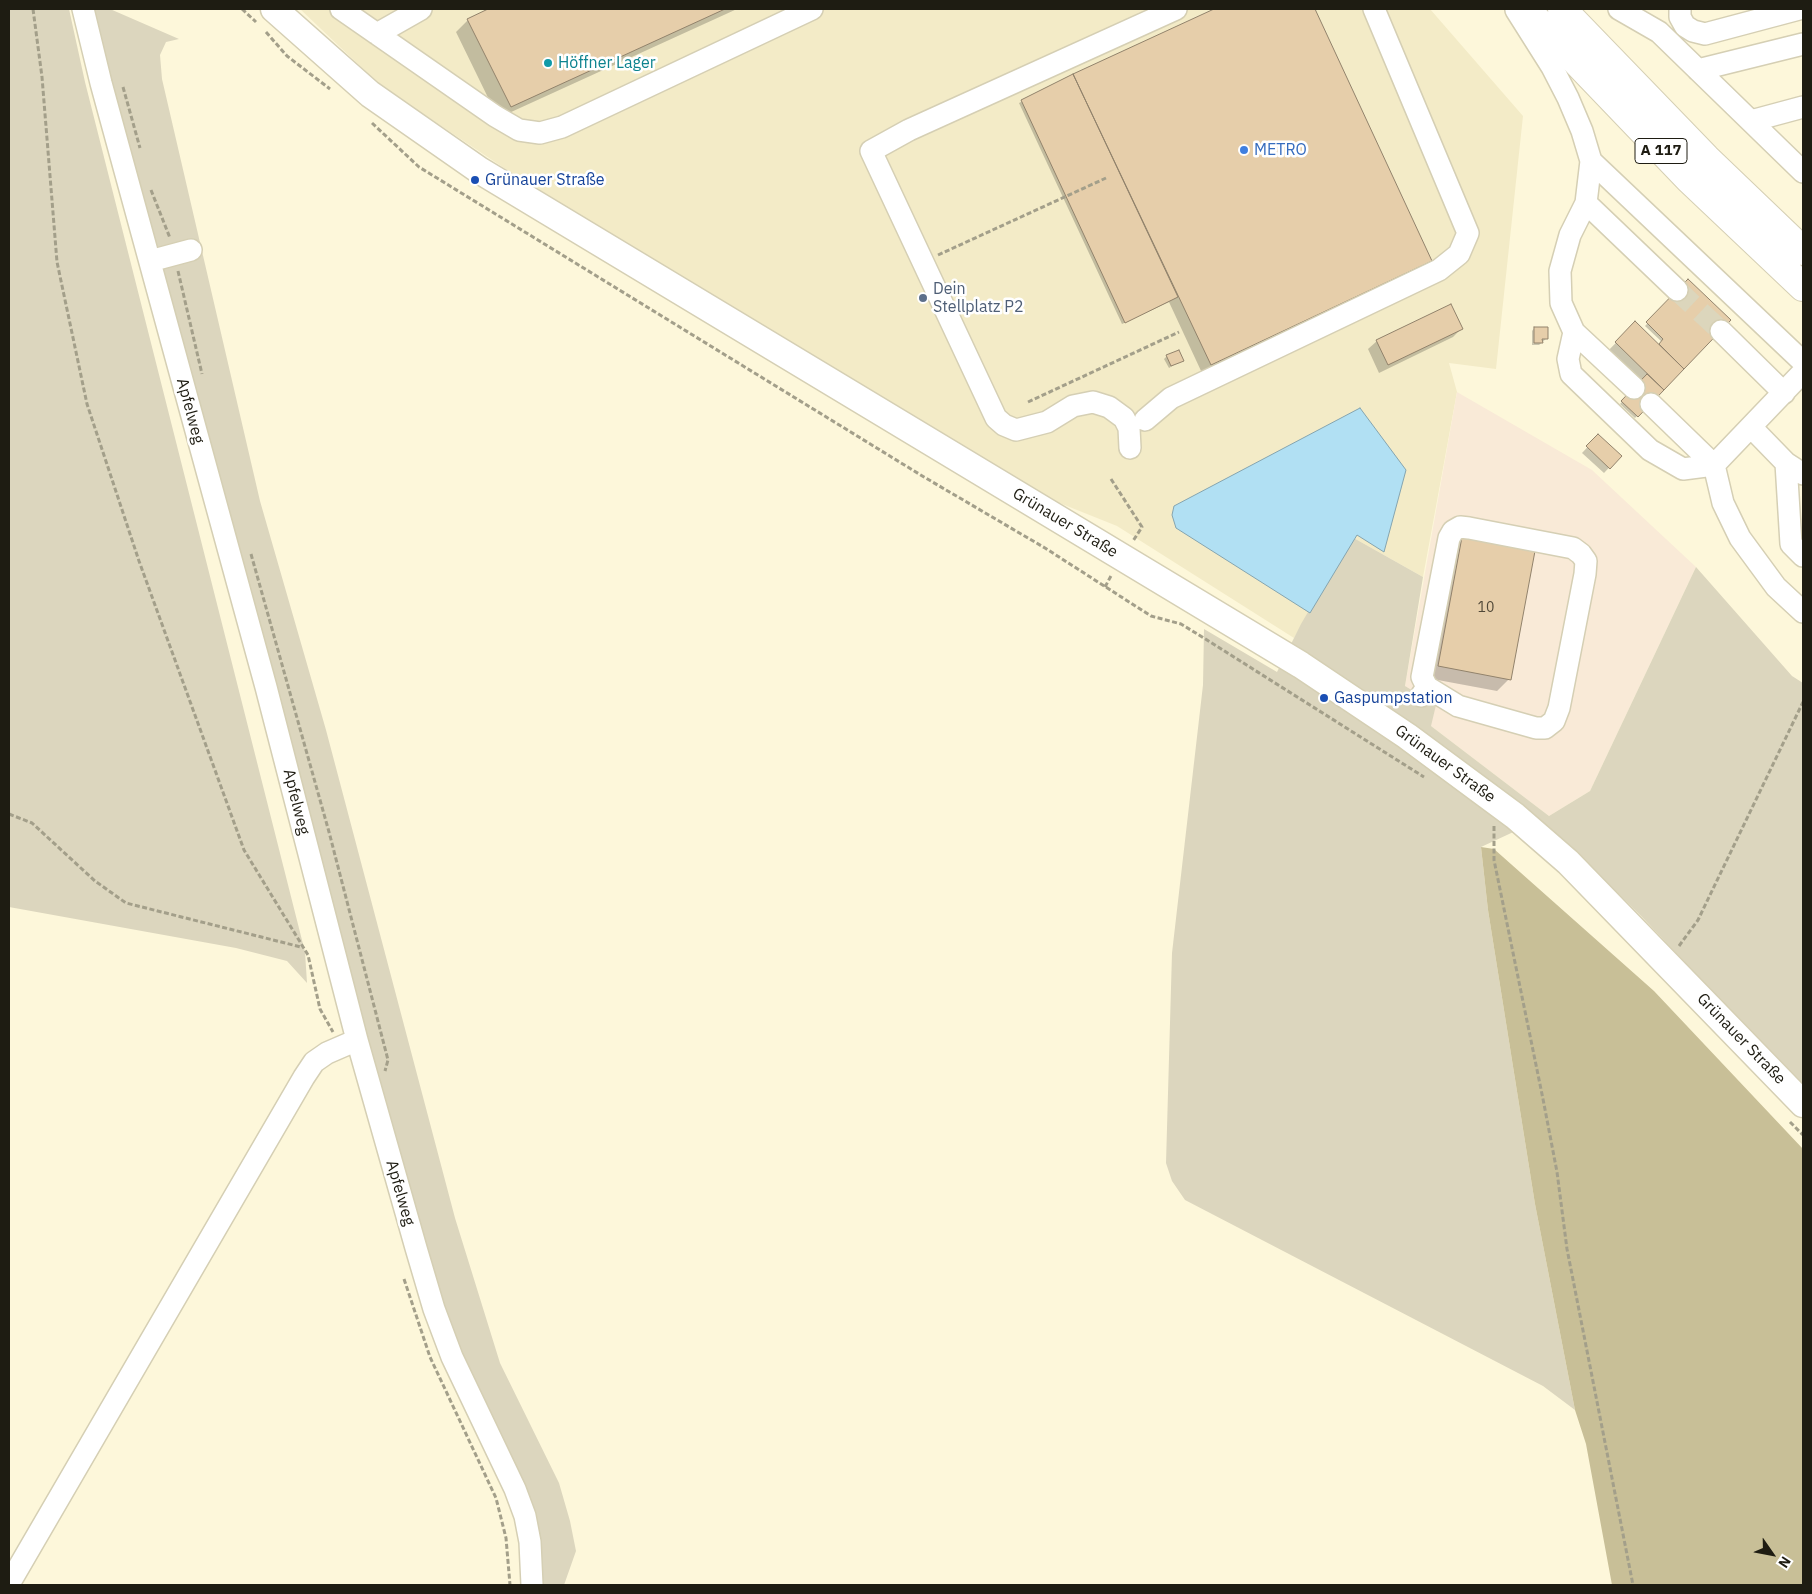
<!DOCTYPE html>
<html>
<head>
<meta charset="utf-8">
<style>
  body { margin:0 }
  #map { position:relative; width:1812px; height:1594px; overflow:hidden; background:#fdf7da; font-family:"IBM Plex Sans",sans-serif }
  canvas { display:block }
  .frame { position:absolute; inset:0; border:10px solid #1e1c12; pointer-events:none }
  .north { position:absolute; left:1747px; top:1529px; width:50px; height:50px; -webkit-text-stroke:4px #fff; paint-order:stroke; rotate:123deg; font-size:14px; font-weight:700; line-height:20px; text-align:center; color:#1e1c12 }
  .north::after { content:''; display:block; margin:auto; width:18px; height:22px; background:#1e1c12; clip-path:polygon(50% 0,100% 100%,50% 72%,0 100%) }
</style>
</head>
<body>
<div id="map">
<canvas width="1812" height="1594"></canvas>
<div class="frame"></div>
<div class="north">N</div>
</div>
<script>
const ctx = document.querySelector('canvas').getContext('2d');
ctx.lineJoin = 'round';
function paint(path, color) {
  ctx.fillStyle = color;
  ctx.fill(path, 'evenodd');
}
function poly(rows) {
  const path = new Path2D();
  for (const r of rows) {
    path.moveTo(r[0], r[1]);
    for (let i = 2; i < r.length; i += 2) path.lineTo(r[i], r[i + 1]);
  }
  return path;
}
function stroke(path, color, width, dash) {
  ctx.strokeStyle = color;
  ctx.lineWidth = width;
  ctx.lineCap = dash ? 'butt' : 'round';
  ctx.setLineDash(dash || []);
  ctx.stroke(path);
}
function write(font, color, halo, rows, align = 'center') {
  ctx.font = font + ' "IBM Plex Sans",sans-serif';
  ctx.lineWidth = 5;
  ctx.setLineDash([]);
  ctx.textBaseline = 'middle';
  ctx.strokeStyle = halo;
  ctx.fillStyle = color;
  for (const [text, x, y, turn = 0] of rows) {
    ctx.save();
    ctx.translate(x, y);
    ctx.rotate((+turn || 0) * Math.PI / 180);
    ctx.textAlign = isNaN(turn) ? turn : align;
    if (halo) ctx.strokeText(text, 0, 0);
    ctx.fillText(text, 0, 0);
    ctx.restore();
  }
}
paint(poly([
  [300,9,1430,9,1523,116,1496,369,1449,363,1457,392,1423,577,1352,537,1294,638,1117,526,1052,500,516,176,380,85]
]), '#f3ebc7');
paint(poly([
  [1457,392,1592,470,1696,567,1590,791,1549,816,1431,726,1405,686]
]), '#f9ead7');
paint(poly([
  [9,9,69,9,85,82,305,952,307,983,287,961,236,948,9,907],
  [91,9,110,9,179,39,166,42,160,55,162,79,260,501,326,730,455,1218,500,1363,559,1483,570,1521,576,1551,564,1585,541,1585,541,1539,535,1512,486,1411,433,1280,364,1037],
  [1352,537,1423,577,1405,686,1436,705,1431,726,1549,816,1590,791,1696,567,1792,676,1803,683,1803,1088,1642,917,1590,866,1535,822,1481,847,1488,910,1535,1204,1575,1410,1543,1386,1185,1200,1172,1181,1166,1163,1172,953,1203,685,1204,629,1277,672,1301,624]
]), '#dcd6be');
paint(poly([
  [1481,847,1494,849,1654,991,1803,1149,1803,1585,1612,1585,1586,1444,1575,1410,1535,1204,1488,910]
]), '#c8bf97');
const water = poly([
  [1360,408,1406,470,1384,552,1357,535,1310,613,1176,528,1172,515,1174,506,1360,408]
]);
paint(water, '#b1e0f3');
stroke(water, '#85a5b0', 1);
paint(poly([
  [491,9,737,9,498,118,456,32,468,20],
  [1217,9,1314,9,1430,261,1422,270,1202,373,1169,302,1122,324,1019,103],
  [1688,281,1729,320,1635,418,1620,404,1640,383,1607,352,1635,323,1659,345,1662,342,1645,326],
  [1534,328,1547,338,1539,345,1532,345,1532,331],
  [1461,329,1453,337,1379,373,1368,349,1377,341],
  [1167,356,1182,360,1169,368,1164,359],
  [1598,436,1620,456,1604,473,1582,453],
  [1462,539,1509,679,1497,691,1427,678,1451,551]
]), '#0003');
const building = poly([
  [488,9,725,9,511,107,467,19,488,9],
  [1214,9,1315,9,1432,261,1211,365,1073,74,1214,9],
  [1073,74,1178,297,1125,323,1021,100,1073,74],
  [1688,279,1731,320,1684,369,1659,344,1663,339,1646,322,1688,279],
  [1451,304,1463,329,1388,365,1376,340,1451,304],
  [1635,321,1684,369,1664,390,1615,342,1635,321],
  [1534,327,1548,327,1548,339,1542,339,1543,343,1534,343,1534,327],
  [1179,350,1184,361,1171,366,1166,355,1179,350],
  [1647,374,1664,390,1638,417,1621,401,1647,374],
  [1598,434,1622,456,1610,469,1586,446,1598,434],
  [1462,537,1535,551,1511,680,1438,666,1462,537]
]);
paint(building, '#e6ceaa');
stroke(building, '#92836c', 1);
stroke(poly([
  [1677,290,1721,331]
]), '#dcd6bc', 21, [21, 11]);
const minor = poly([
  [83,9,101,83,266,687,357,1040,416,1248,434,1309,452,1357,515,1489,525,1516,530,1542,532,1585],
  [341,9,495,116,519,130,540,133,562,127,812,9],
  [1619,9,1659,32,1803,172],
  [1680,9,1680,17,1685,26,1693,31,1705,34,1799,9],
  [1516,10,1552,67,1568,98,1582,131,1591,161,1586,203,1570,235,1560,271,1561,303,1574,332,1634,388],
  [377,34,421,9],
  [1698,70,1803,44],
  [1751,121,1803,107],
  [1591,161,1803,362],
  [1586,203,1677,290],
  [150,261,191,250],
  [1721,331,1784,393],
  [1574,332,1568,359,1571,374,1650,450,1683,469,1714,465,1803,372],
  [1651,404,1714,465,1723,503,1740,538,1776,587,1803,612],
  [1145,420,1171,398,1439,270,1459,254,1468,233,1374,9],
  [1751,427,1786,463,1803,474],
  [1130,448,1129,428,1124,418,1109,407,1093,402,1073,406,1047,422,1016,430,1004,425,996,418,871,151,909,130,1176,9],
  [1786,463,1791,544,1803,556],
  [1421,696,1427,687,1422,677,1449,538,1453,531,1460,527,1469,528,1573,548,1581,554,1586,561,1585,574,1559,708,1554,721,1545,728,1536,728,1458,706,1427,687],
  [9,1584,304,1077,314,1062,327,1053,357,1040]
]);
const major = poly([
  [274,9,370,94,479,170,1301,665,1407,736,1515,816,1568,862,1803,1104]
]);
const highway = poly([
  [1526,9,1689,179,1803,287],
  [1562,9,1706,158,1803,251]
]);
stroke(minor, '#d5cfb4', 24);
stroke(major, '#d5cfb4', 29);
stroke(highway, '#d5cfb4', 30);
stroke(poly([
  [33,9,42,77,57,262,87,404,139,561,244,850,308,955,320,1009,333,1032],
  [242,9,256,22],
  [266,32,287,56,330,89],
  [123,87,140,148],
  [372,123,419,167,924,477,1045,548,1151,616,1181,624,1199,635,1424,777],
  [151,190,170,238],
  [938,255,1106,178],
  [178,271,202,374],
  [1028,402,1179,332],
  [1111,479,1142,527,1133,541],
  [251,554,329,832,388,1060,385,1071],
  [1105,587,1112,574],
  [9,814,32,823,95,881,126,903,301,947],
  [1494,826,1494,860,1543,1099,1557,1172,1567,1249,1633,1585],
  [1679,946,1698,920,1803,702],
  [1790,1122,1803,1135],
  [404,1279,430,1357,496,1498,506,1538,510,1585]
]), '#a39f8a', 3, [5, 2.5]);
stroke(minor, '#fff', 21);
stroke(major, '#fff', 26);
stroke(highway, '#fff', 28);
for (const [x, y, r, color] of [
  [548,63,5,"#0f9aa8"],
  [1244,150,5,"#3f7fe0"],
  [475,180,5,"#1a4fb4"],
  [923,298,5,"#5c6f8a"],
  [1324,698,5,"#1a4fb4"]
]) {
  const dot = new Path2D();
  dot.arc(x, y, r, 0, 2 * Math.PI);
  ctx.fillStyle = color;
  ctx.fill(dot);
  stroke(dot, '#fff', 2);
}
write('14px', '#504838', null, [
  ["10",1486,608]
]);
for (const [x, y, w] of [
  [1661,151,52]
]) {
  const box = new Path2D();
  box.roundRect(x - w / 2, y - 12.5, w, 25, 4);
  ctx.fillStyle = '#fff';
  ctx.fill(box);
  stroke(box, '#1e1c12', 1);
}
write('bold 15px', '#1e1c12', null, [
  ["A 117",1661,151]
]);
write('16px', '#0d838f', '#fff', [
  ["Höffner Lager",558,63]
], 'left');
write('16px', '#366cbe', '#fff', [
  ["METRO",1254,150]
], 'left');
write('16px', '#164399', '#fff', [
  ["Grünauer Straße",485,180],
  ["Gaspumpstation",1334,698]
], 'left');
write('16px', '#4e5e75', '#fff', [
  ["Dein",933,289],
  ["Stellplatz P2",933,307]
], 'left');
write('16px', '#1e1c12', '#fff', [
  ["Apfelweg",190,411,75],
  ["Grünauer Straße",1065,523,31],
  ["Grünauer Straße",1445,764,36],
  ["Apfelweg",296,802,76],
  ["Grünauer Straße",1741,1039,46],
  ["Apfelweg",400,1193,74]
]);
</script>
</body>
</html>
